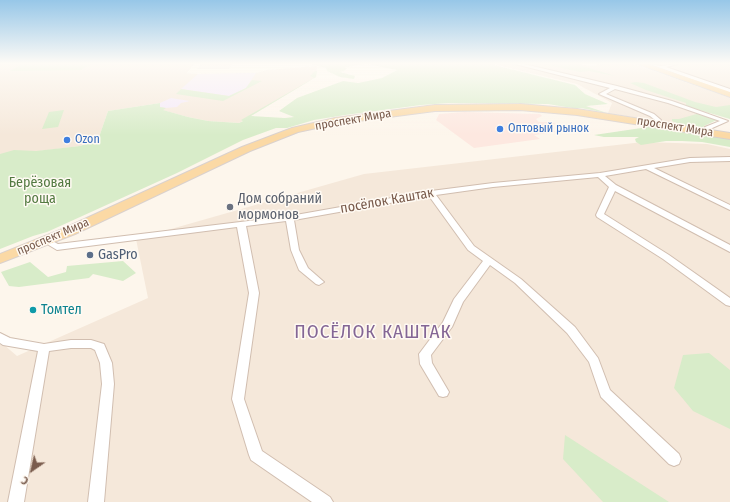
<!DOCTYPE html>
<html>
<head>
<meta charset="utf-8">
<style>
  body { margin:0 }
  #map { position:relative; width:730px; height:502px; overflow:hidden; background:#fdf6ec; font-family:"Fira Sans Condensed",sans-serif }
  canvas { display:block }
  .north { position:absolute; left:12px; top:450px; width:40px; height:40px; -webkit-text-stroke:3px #fffaf3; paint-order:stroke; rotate:214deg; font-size:11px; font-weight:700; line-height:16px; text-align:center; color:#7a5c4d }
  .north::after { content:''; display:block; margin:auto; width:14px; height:18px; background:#7a5c4d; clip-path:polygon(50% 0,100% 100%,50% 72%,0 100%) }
</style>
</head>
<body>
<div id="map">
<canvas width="730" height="502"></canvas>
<div class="north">С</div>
</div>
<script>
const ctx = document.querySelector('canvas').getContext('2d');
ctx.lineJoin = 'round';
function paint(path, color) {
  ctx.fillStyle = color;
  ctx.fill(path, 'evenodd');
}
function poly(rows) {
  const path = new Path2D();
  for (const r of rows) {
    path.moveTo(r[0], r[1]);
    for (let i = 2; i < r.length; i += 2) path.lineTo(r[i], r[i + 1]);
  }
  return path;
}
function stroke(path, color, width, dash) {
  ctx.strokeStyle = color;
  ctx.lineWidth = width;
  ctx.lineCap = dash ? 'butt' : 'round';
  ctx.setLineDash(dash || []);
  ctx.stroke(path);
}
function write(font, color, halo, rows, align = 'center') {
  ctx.font = font + ' "Fira Sans Condensed",sans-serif';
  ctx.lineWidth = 3;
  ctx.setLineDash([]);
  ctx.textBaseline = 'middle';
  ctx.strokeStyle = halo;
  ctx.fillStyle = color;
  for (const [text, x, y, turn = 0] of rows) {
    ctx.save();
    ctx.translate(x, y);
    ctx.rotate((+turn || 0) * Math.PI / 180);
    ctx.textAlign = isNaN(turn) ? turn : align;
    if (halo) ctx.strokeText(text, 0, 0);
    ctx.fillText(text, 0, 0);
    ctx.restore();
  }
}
paint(poly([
  [0,64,194,64,187,73,198,74,256,73,267,70,317,66,316,77,239,123,208,121,188,117,162,110,160,107,160,103,108,111,98,140,80,146,0,156],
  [493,64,582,64,589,66,603,64,634,64,730,98,730,108,709,113,678,124,608,113,612,103,577,84],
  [647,64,730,64,730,93],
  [643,142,707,144,730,149,730,502,0,502,0,345,3,344,17,356,148,298,136,239,364,174]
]), '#f5e8da');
paint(poly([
  [464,112,540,114,542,116,536,119,539,122,552,122,556,124,546,126,556,132,534,135,540,139,474,148,436,120,439,114]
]), '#fde8e0');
paint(poly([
  [201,64,233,64,229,69,197,69]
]), '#efe9e4');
paint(poly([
  [246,73,256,73,246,88,229,96,181,89,198,74],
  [171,98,190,101,181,103,177,107,166,108,160,107,160,103]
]), '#f3e8fa');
paint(poly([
  [22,64,91,64,81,70,10,71],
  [312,64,366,64,345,67,347,68,344,71,340,72,355,76,354,79,340,77,327,71,326,68],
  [368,64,490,64,575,85,585,94,608,104,586,106,607,113,581,108,577,108,578,109,548,104,448,103,421,105,345,115,314,120,287,128,276,128,243,140,177,173,47,232,33,236,0,249,0,154,14,150,36,151,80,146,98,140,108,111,160,103,160,107,166,108,163,110,188,117,208,121,239,123,243,121,241,120,314,78,310,76,315,71,317,71,316,77,251,116,285,118,294,117,279,111,297,98,343,81,358,83,368,81,382,78,397,70],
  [544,64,576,64,615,76,589,71,580,72],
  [252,80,262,81,223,101,176,94,181,89,229,96,246,88],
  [636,82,644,83,695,102,716,107,730,105,730,119,686,106,686,103,646,90,630,83],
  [64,110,58,127,42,129,49,112],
  [700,113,715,118,717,120,704,126,703,128,678,124,672,121,672,119,679,119],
  [648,127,730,139,730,147,702,142,682,141,666,141,641,145,636,142,635,139,639,137,604,137,594,135],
  [123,261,136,273,123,281,93,274,89,278,19,287,9,286,1,272,30,262,48,277,66,272,67,266],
  [709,353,730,370,730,429,693,411,674,388,683,355],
  [565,435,669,502,603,502,563,459]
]), '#d8ecc9');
const street = poly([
  [515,64,524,64,617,86,672,101,728,121,710,129,710,132,707,134,704,132,705,127,720,121,668,103,615,89,606,94,654,114,661,120,659,125,655,125,655,120,650,116,599,94,610,88,515,64],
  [650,64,661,66,678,64,666,67,730,89,730,93,650,64],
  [730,157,730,161,690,162,654,168,730,205,730,210,646,169,605,176,616,185,730,245,730,252,615,191,604,214,669,255,730,298,730,306,726,305,663,259,597,217,596,215,609,187,598,177,493,187,436,195,474,246,521,279,575,327,598,358,610,390,679,454,681,459,679,464,674,466,669,464,601,397,589,362,567,333,515,283,490,265,463,302,452,327,431,355,432,363,449,392,447,396,443,397,439,396,420,364,419,354,443,322,454,299,483,261,468,250,429,196,294,220,299,250,308,268,324,282,319,285,316,284,299,270,291,250,286,221,246,226,259,293,244,399,262,451,330,497,333,502,312,502,251,460,249,455,232,399,249,293,237,227,57,250,42,241,46,238,58,244,290,216,431,191,493,183,600,173,690,158,730,157],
  [0,333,10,338,44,344,71,340,91,340,104,344,112,363,114,384,104,502,88,502,102,384,100,363,95,350,91,348,71,348,49,351,24,502,8,502,38,351,3,345,0,343,0,333]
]);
const primary = poly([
  [638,64,648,64,730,92,730,97,638,64],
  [520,104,577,109,730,133,730,139,577,115,520,110,435,111,335,124,298,132,250,151,75,234,0,263,0,254,65,228,242,147,292,128,335,118,435,105,520,104]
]);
stroke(street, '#d1beb0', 2);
stroke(primary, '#dad1cd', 2);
paint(street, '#fff');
paint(primary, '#fbd9a5');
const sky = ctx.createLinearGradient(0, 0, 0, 135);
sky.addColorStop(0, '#97c7e8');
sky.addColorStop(0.47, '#fefbf6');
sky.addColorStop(1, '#fefbf600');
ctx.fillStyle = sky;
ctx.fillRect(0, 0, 730, 135);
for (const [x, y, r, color] of [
  [500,129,4,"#3f7fe0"],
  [67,140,4,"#3f7fe0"],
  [230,207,4,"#6b7280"],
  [90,255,4,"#5c6f8a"],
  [33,310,4,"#0f9aa8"]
]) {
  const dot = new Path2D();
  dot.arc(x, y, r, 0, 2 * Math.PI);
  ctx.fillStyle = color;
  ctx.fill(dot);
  stroke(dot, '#fffaf3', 1.5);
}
write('12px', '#7a5c4d', '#fffaf3', [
  ["проспект Мира",353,120,-10],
  ["проспект Мира",675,127,9],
  ["проспект Мира",53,237,-23]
]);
write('12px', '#366cbe', '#fffaf3', [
  ["Оптовый рынок",508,129],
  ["Ozon",75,140]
], 'left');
write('14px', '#537a41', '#fffaf3', [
  ["Берёзовая",40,183],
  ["роща",40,199]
]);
write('14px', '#5b616d', '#fffaf3', [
  ["Дом собраний",238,199],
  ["мормонов",238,215]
], 'left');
write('14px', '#7a5c4d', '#fffaf3', [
  ["посёлок Каштак",387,201,-10]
]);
write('14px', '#4e5e75', '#fffaf3', [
  ["GasPro",98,255]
], 'left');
write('14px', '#0d838f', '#fffaf3', [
  ["Томтел",41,310]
], 'left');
ctx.letterSpacing = '1px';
write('19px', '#846695', '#fffaf3', [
  ["ПОСЁЛОК КАШТАК",373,333]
]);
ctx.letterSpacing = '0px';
</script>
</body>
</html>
